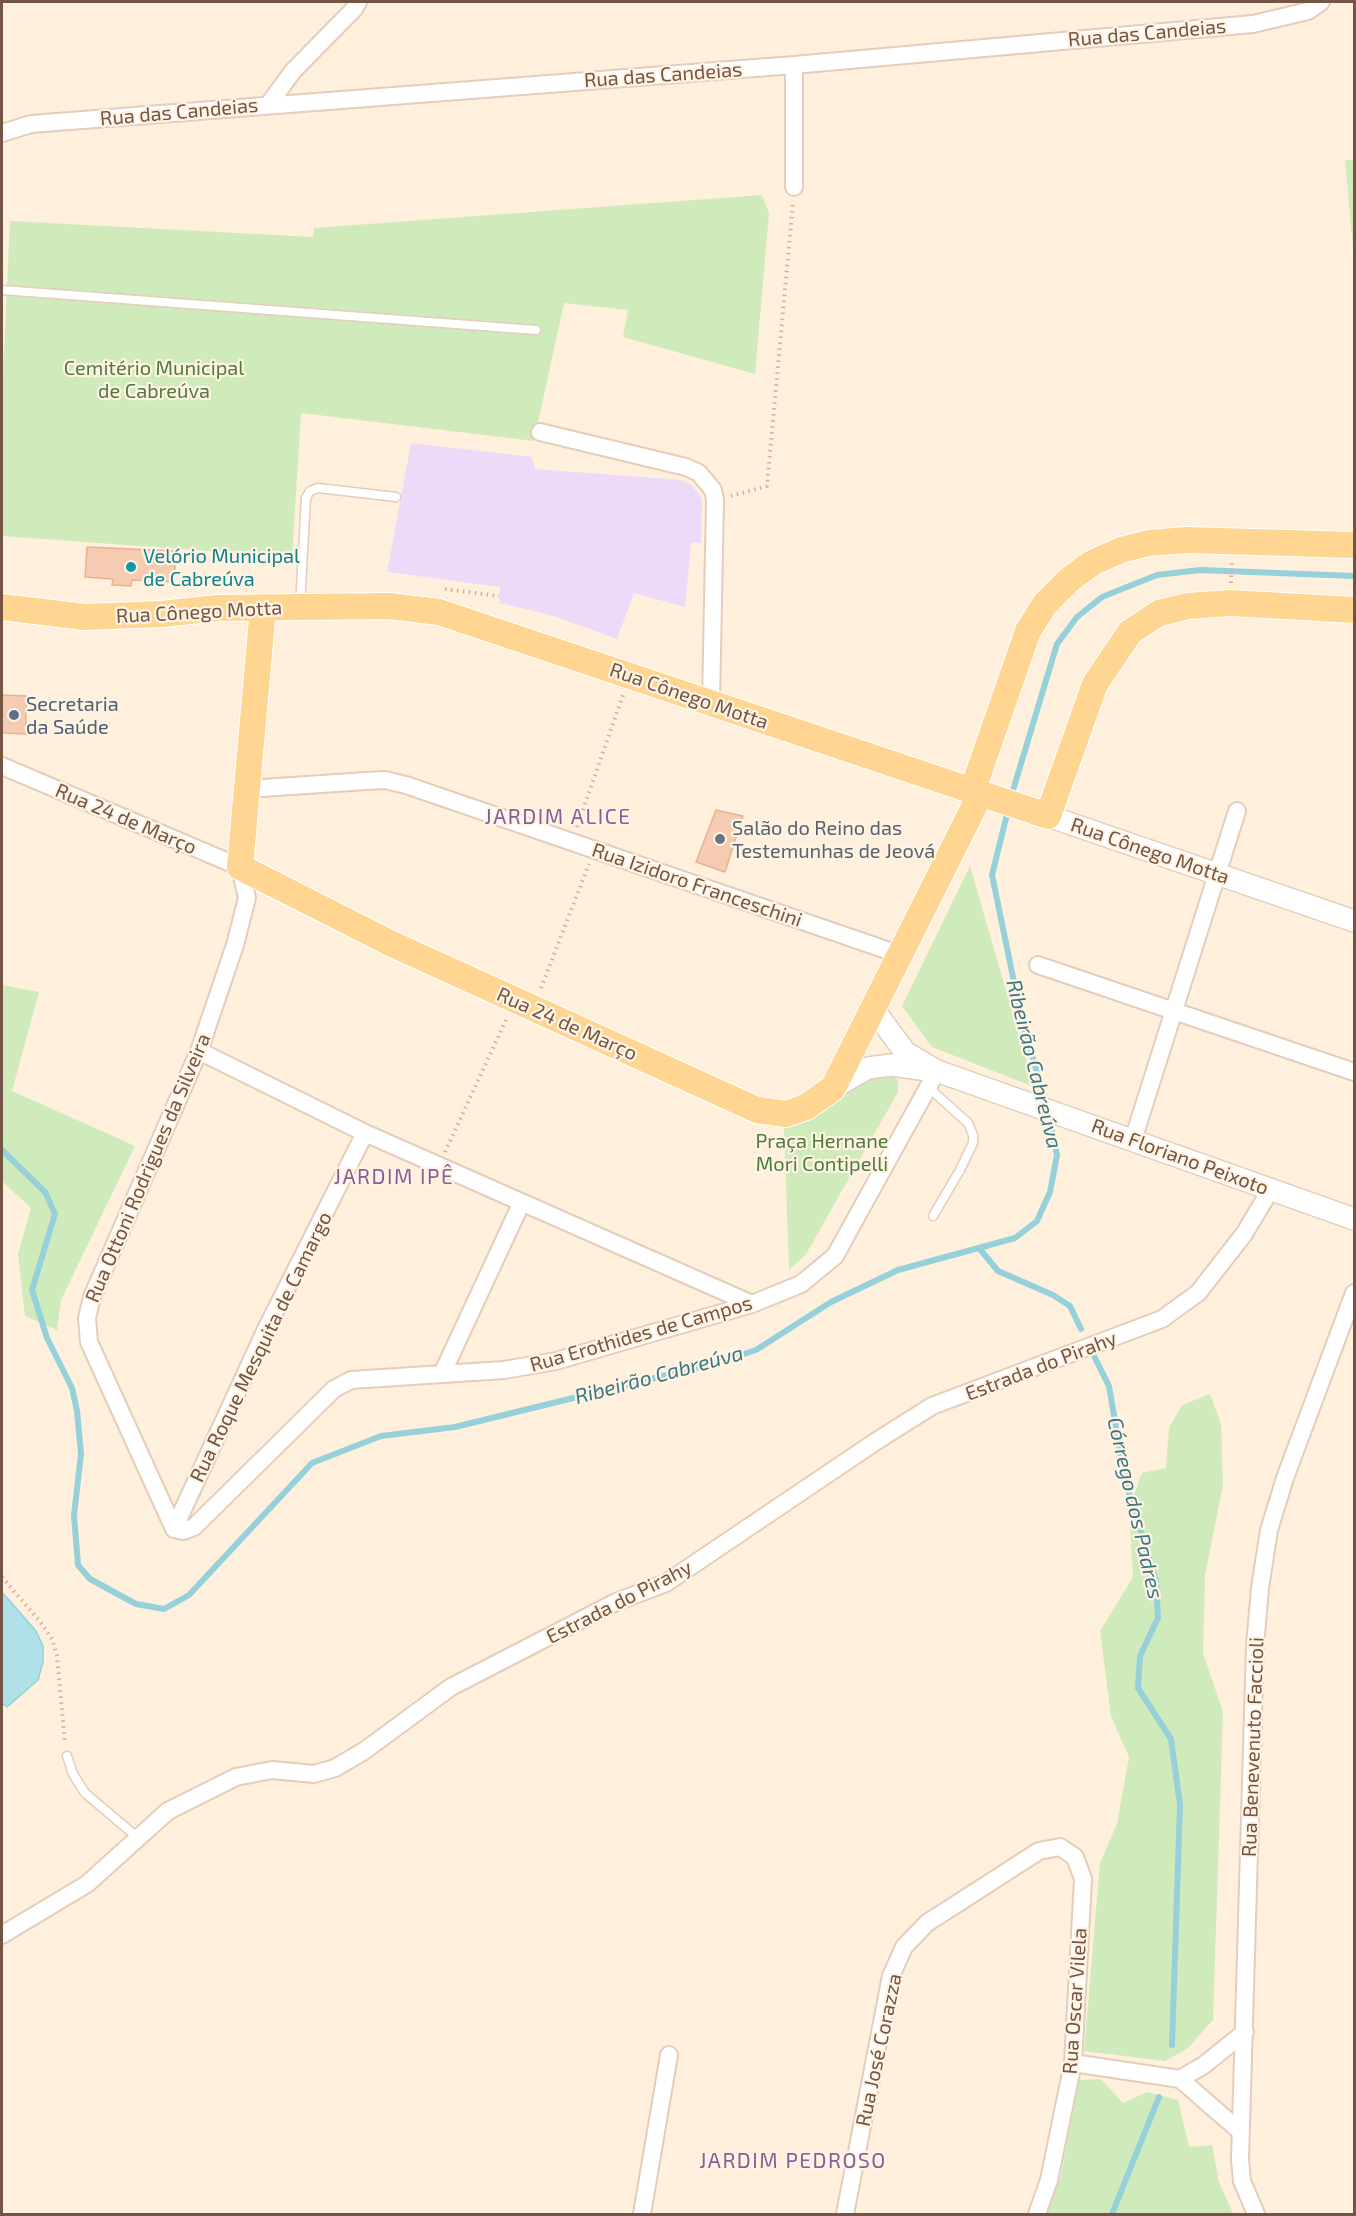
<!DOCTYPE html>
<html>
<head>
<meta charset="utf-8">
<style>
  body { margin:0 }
  #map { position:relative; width:1356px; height:2216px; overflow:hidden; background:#fef0dc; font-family:"Exo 2",sans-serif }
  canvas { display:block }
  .frame { position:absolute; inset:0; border:3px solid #745444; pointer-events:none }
</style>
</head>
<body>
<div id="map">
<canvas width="1356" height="2216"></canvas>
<div class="frame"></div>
</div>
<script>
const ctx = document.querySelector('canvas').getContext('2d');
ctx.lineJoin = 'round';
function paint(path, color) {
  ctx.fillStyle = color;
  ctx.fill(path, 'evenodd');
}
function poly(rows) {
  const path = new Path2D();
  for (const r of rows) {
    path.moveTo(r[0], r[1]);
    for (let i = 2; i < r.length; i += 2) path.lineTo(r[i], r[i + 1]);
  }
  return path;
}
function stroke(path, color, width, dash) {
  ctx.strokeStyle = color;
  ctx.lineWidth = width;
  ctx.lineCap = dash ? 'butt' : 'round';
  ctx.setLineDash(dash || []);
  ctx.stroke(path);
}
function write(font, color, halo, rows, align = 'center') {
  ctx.font = font + ' "Exo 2",sans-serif';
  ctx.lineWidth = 4.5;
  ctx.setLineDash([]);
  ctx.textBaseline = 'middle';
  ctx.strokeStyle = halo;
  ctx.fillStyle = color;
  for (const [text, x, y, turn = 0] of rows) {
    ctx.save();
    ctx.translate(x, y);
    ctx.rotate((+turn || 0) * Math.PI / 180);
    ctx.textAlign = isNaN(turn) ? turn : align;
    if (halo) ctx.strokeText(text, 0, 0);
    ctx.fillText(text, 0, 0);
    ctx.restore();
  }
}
paint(poly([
  [411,443,532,457,535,469,681,480,691,485,700,495,702,501,701,543,691,543,685,607,634,593,617,639,551,615,499,603,500,587,387,572]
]), '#eddaf9');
paint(poly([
  [1345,160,1354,160,1354,259],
  [762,195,769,213,755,374,623,337,628,310,564,303,534,441,301,413,292,557,2,536,2,395,10,221,313,237,314,228],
  [970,866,1034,1087,932,1047,902,1006],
  [2,985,39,992,12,1091,135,1146,61,1300,57,1330,25,1316,18,1254,31,1208,2,1181],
  [891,1073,898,1081,898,1092,806,1254,789,1270,784,1128,802,1123,868,1077],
  [1210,1394,1221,1424,1223,1484,1205,1575,1203,1653,1223,1712,1213,2020,1188,2048,1165,2061,1084,2051,1100,1863,1117,1824,1129,1757,1111,1716,1100,1631,1133,1577,1129,1508,1142,1473,1166,1468,1169,1428,1182,1405],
  [1101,2079,1123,2103,1147,2092,1178,2100,1189,2147,1212,2145,1219,2182,1233,2214,1047,2214,1061,2175,1079,2080]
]), '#cfebbb');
const water = poly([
  [2,1592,36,1631,43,1646,43,1662,38,1680,7,1707,2,1703,2,1592]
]);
paint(water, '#b0e0e8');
stroke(water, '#96d0da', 1.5);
stroke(poly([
  [1011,797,1057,644,1077,617,1102,597,1157,575,1200,570,1354,576],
  [1008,810,992,875,1022,1021,1046,1103],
  [2,1150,45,1192,55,1214,32,1290,47,1338,72,1388,77,1411,81,1454,74,1515,78,1565,90,1579,136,1604,164,1609,189,1595,312,1463,381,1436,455,1427,720,1362,756,1350,831,1302,898,1270,1015,1238,1037,1221,1050,1192,1057,1155,1049,1116],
  [979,1248,998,1271,1053,1295,1070,1306,1081,1329],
  [1094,1356,1109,1386,1125,1480,1156,1581,1158,1618,1140,1656,1138,1688,1171,1739,1180,1805,1172,2045],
  [1112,2214,1159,2097]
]), '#96d0da', 6);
const building = poly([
  [87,547,176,551,174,582,132,580,131,586,112,585,113,579,85,577,87,547],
  [2,695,26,696,26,734,2,733,2,695],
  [716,810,743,816,725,872,696,862,716,810]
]);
paint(building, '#f5ccb2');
stroke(building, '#e8b292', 1.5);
const service = poly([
  [2,290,536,330],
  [300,605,306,498,310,491,318,488,396,497],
  [928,1087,968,1123,973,1135,973,1143,960,1170,933,1216],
  [67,1756,73,1774,85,1793,137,1837]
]);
const minor = poly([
  [794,65,794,187],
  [269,104,293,71,354,9,358,2],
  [2,133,31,124,794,65,1253,24,1308,11,1321,2],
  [540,432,686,467,699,473,713,490,715,500,711,703],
  [2,766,240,867,247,898,235,945,199,1051,92,1297,87,1318,89,1342,174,1529],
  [247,789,366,781,385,780,406,785,901,955],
  [1038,965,1354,1072],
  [199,1051,365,1133,752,1304],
  [1133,1140,1237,811],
  [442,1374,521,1204],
  [174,1529,183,1531,194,1527,334,1389,351,1380,504,1370,556,1361,752,1304,801,1284,835,1256,937,1071],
  [174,1529,267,1327,365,1133],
  [2,1935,87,1884,168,1811,236,1777,272,1770,314,1774,335,1768,364,1751,451,1687,616,1602,666,1583,875,1442,932,1406,1162,1319,1198,1293,1244,1234,1271,1189],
  [1073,2063,1180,2079,1241,2132],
  [1180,2079,1204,2065,1245,2032],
  [642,2214,669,2055],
  [845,2214,891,1976,904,1947,927,1923,1039,1851,1060,1847,1075,1857,1083,1879,1073,2063,1049,2180,1037,2214],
  [1256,2214,1242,2181,1240,2159,1255,1646,1260,1588,1269,1530,1285,1478,1354,1293]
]);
const tertiary = poly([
  [1048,816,1354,921],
  [874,1010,905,1052,937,1071,1354,1219],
  [833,1088,868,1068,891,1065,928,1070]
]);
const primary = poly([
  [2,607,85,617,162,614,218,608,389,606,439,612,1048,816,1095,684,1130,632,1159,613,1188,606,1230,603,1354,610],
  [263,608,240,867,392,944,757,1110,786,1114,806,1107,833,1088,980,795],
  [972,792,1028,631,1045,604,1069,580,1092,563,1121,550,1149,543,1187,540,1354,545]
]);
stroke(service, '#e4cdbb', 11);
stroke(minor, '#e4cdbb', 20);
stroke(tertiary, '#e4cdbb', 24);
stroke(primary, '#fff', 28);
stroke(poly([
  [731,496,767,486,793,202],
  [1231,583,1232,563],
  [445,589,499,596],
  [577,827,623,695],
  [541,988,589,864],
  [445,1152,506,1020],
  [2,1577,42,1624,52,1639,57,1656,65,1743]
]), '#d9af96', 4, [1.5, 4.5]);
stroke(service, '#fff', 8);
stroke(minor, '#fff', 16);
stroke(tertiary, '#fff', 21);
stroke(primary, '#ffd592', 26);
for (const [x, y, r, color] of [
  [131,567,6,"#0f9aa8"],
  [14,715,6,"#5c6f8a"],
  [720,839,6,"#6b7280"]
]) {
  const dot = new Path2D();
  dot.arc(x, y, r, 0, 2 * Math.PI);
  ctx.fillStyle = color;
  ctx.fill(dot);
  stroke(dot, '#fff4e4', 2);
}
write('20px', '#745444', '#fff4e4', [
  ["Rua das Candeias",1147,33,-5],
  ["Rua das Candeias",663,75,-4],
  ["Rua das Candeias",179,112,-5],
  ["Rua Cônego Motta",199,612,-3],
  ["Rua Cônego Motta",689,696,19],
  ["Rua 24 de Março",126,819,23],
  ["Rua Cônego Motta",1150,851,19],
  ["Rua Izidoro Franceschini",697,885,19],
  ["Rua 24 de Março",567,1024,24],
  ["Rua Floriano Peixoto",1180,1157,20],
  ["Rua Ottoni Rodrigues da Silveira",148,1168,-67],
  ["Rua Erothides de Campos",641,1334,-16],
  ["Rua Roque Mesquita de Camargo",261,1347,-64],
  ["Estrada do Pirahy",1041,1366,-21],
  ["Estrada do Pirahy",619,1602,-27],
  ["Rua Benevenuto Faccioli",1253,1747,-88],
  ["Rua Oscar Vilela",1075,2001,-86],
  ["Rua José Corazza",879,2050,-78]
]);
write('20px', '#4f7b3b', '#fff4e4', [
  ["Cemitério Municipal",154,368],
  ["de Cabreúva",154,391],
  ["Praça Hernane",822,1141],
  ["Mori Contipelli",822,1164]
]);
write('20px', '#0d838f', '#fff4e4', [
  ["Velório Municipal",143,556],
  ["de Cabreúva",143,579]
], 'left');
write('20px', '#4e5e75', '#fff4e4', [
  ["Secretaria",26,704],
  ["da Saúde",26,727]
], 'left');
write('20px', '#5b616d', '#fff4e4', [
  ["Salão do Reino das",732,828],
  ["Testemunhas de Jeová",732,851]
], 'left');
ctx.letterSpacing = '1.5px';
write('21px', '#845f98', '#fff4e4', [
  ["JARDIM ALICE",558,817],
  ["JARDIM IPÊ",394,1177],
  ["JARDIM PEDROSO",793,2161]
]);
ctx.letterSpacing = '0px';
write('italic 21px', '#3a7783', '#fff4e4', [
  ["Ribeirão Cabreúva",1034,1064,76],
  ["Ribeirão Cabreúva",659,1375,-15],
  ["Córrego dos Padres",1135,1508,77]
]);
</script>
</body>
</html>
